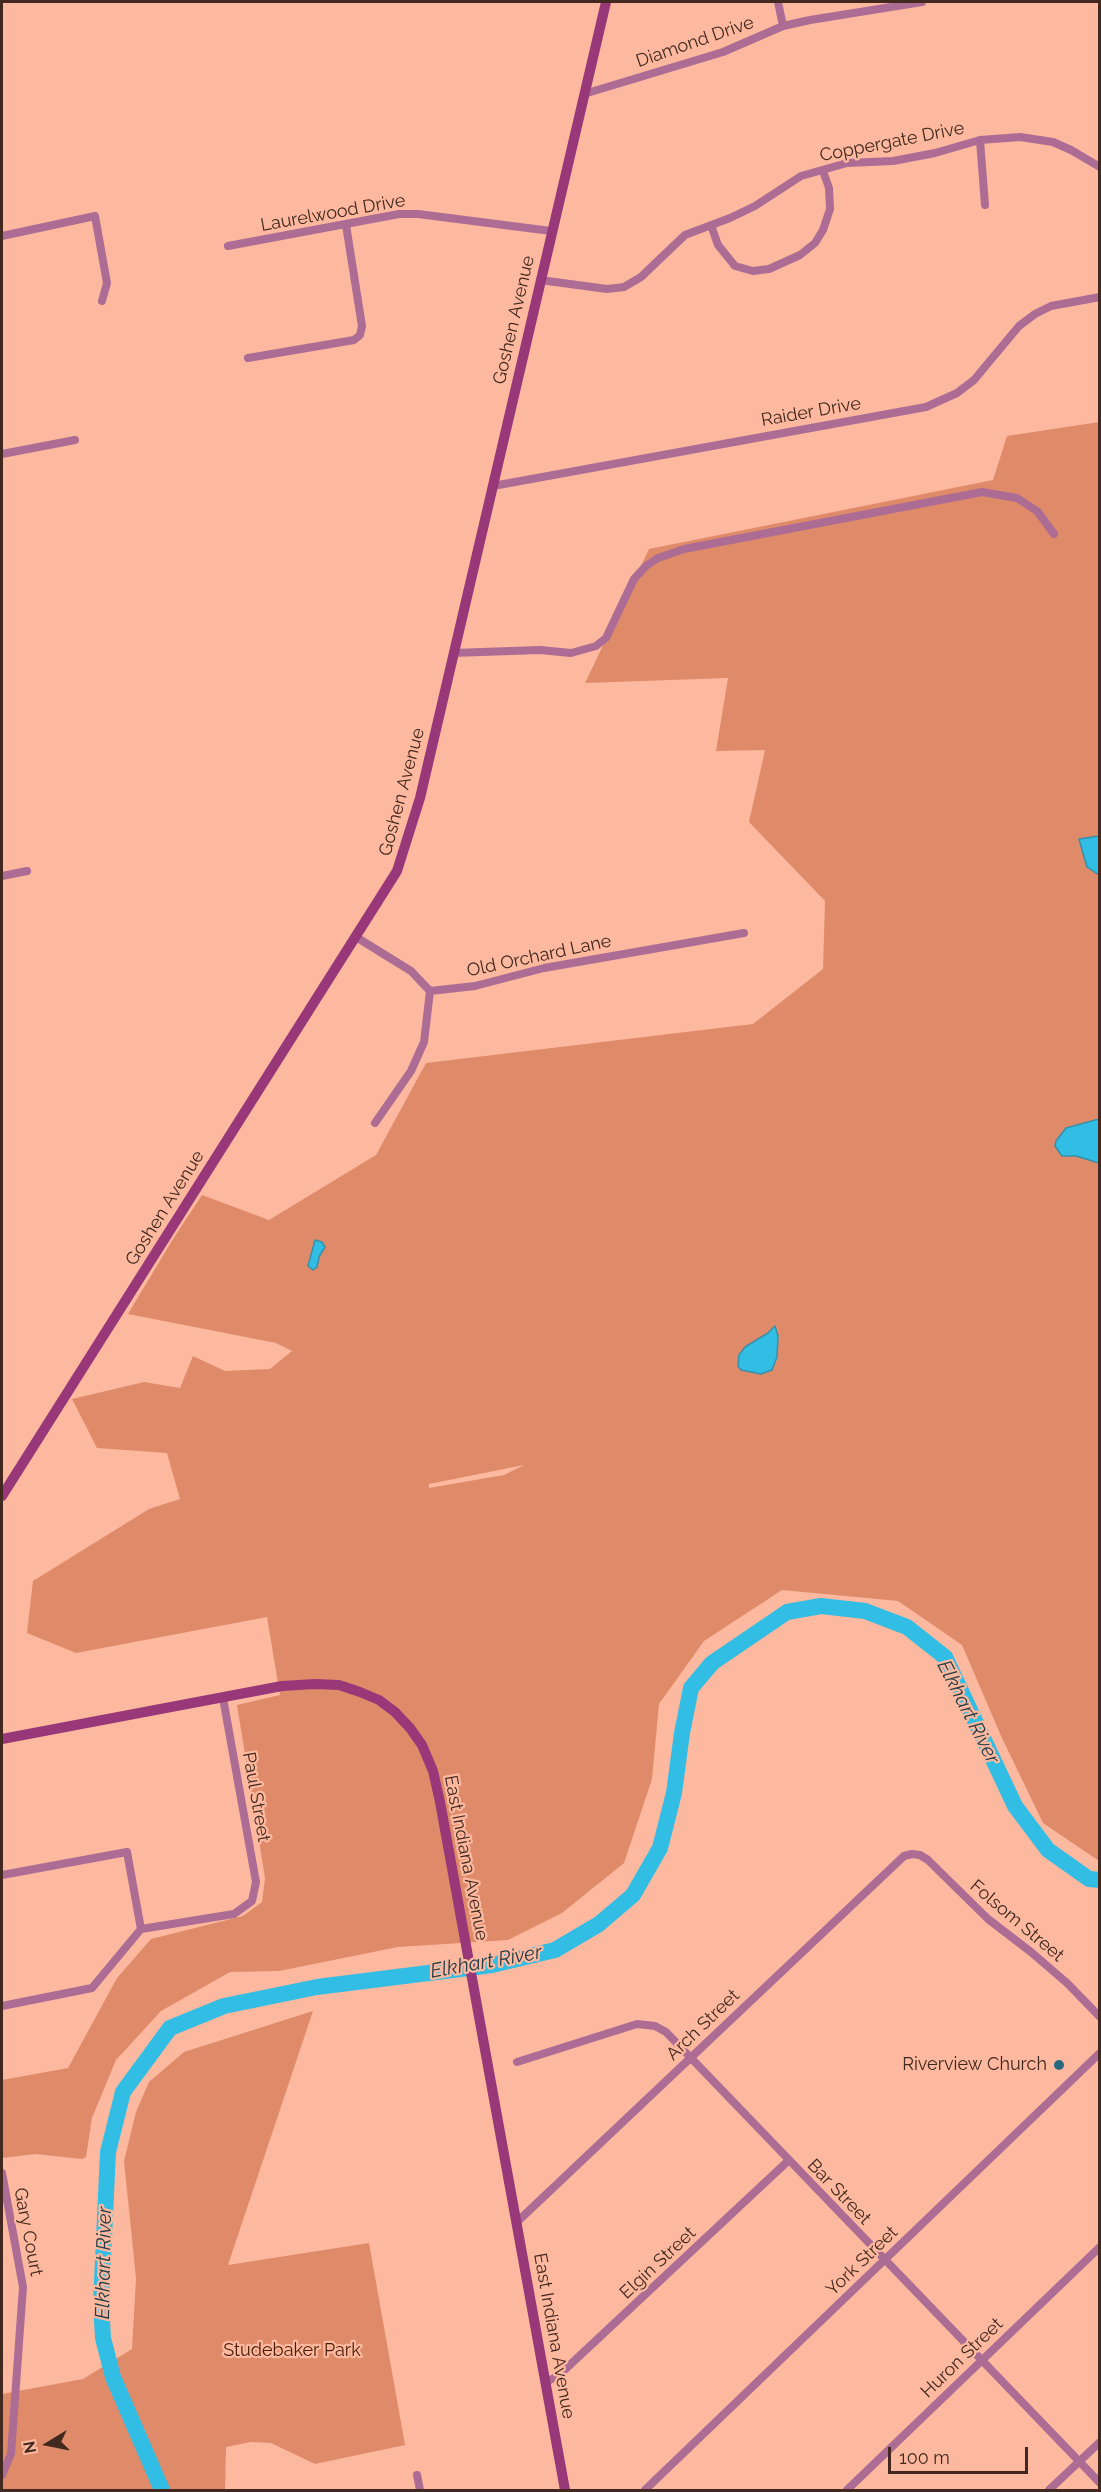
<!DOCTYPE html>
<html>
<head>
<meta charset="utf-8">
<style>
  body { margin:0 }
  #map { position:relative; width:1101px; height:2492px; overflow:hidden; background:#fdb99f; font-family:Raleway,sans-serif }
  canvas { display:block }
  .frame { position:absolute; inset:0; border:3px solid #42281e; pointer-events:none }
  .north { position:absolute; left:18px; top:2414px; width:60px; height:60px; -webkit-text-stroke:4px #fdb99f; paint-order:stroke; rotate:260deg; font-size:16px; font-weight:700; line-height:24px; text-align:center; color:#42281e }
  .north::after { content:''; display:block; margin:auto; width:21px; height:27px; background:#42281e; clip-path:polygon(50% 0,100% 100%,50% 72%,0 100%) }
  .scale { position:absolute; left:888px; top:2447px; width:140px; height:27px; box-sizing:border-box; border:3px solid #42281e; border-top:0; padding-left:8px; font-size:18px; line-height:21px; white-space:nowrap; color:#42281e; -webkit-text-stroke:4px #fdb99f; paint-order:stroke }
</style>
</head>
<body>
<div id="map">
<canvas width="1101" height="2492"></canvas>
<div class="frame"></div>
<div class="north">N</div>
<div class="scale">100 m</div>
</div>
<script>
const ctx = document.querySelector('canvas').getContext('2d');
ctx.lineJoin = 'round';
function paint(path, color) {
  ctx.fillStyle = color;
  ctx.fill(path, 'evenodd');
}
function poly(rows) {
  const path = new Path2D();
  for (const r of rows) {
    path.moveTo(r[0], r[1]);
    for (let i = 2; i < r.length; i += 2) path.lineTo(r[i], r[i + 1]);
  }
  return path;
}
function stroke(path, color, width, dash) {
  ctx.strokeStyle = color;
  ctx.lineWidth = width;
  ctx.lineCap = dash ? 'butt' : 'round';
  ctx.setLineDash(dash || []);
  ctx.stroke(path);
}
function write(font, color, halo, rows, align = 'center') {
  ctx.font = font + ' Raleway,sans-serif';
  ctx.lineWidth = 4.5;
  ctx.setLineDash([]);
  ctx.textBaseline = 'middle';
  ctx.strokeStyle = halo;
  ctx.fillStyle = color;
  for (const [text, x, y, turn = 0] of rows) {
    ctx.save();
    ctx.translate(x, y);
    ctx.rotate((+turn || 0) * Math.PI / 180);
    ctx.textAlign = isNaN(turn) ? turn : align;
    if (halo) ctx.strokeText(text, 0, 0);
    ctx.fillText(text, 0, 0);
    ctx.restore();
  }
}
paint(poly([
  [1099,422,1099,1861,1043,1823,1001,1736,962,1645,898,1601,782,1590,704,1641,659,1704,652,1779,624,1863,562,1913,508,1940,398,1947,279,1971,230,1972,161,2011,116,2060,92,2118,86,2157,82,2159,36,2154,2,2158,2,2080,68,2068,117,1978,151,1939,243,1916,262,1902,265,1878,237,1705,280,1695,267,1617,76,1653,27,1633,33,1581,149,1509,180,1499,167,1453,97,1448,72,1399,144,1382,180,1388,193,1356,225,1371,270,1369,292,1351,276,1343,128,1314,173,1239,202,1195,269,1220,376,1155,426,1063,753,1024,823,969,825,901,749,822,765,750,716,751,728,678,585,683,649,549,993,480,1007,436],
  [524,1465,504,1475,429,1488,429,1484],
  [313,2011,228,2265,369,2243,405,2445,315,2464,271,2443,251,2442,226,2447,225,2490,2,2490,2,2394,83,2379,132,2349,136,2278,124,2161,136,2112,149,2082,184,2052]
]), '#df8b6a');
const water = poly([
  [1099,836,1100,836,1099,875,1087,867,1079,839,1099,836],
  [1099,1119,1099,1163,1076,1156,1062,1156,1055,1146,1056,1141,1066,1128,1099,1119],
  [315,1240,322,1242,325,1247,319,1257,317,1267,313,1270,308,1266,315,1240],
  [775,1326,778,1336,777,1357,772,1370,761,1374,741,1370,738,1366,739,1355,745,1347,768,1333,775,1326]
]);
paint(water, '#32bde5');
stroke(water, '#3790a9', 1.5);
stroke(poly([
  [162,2490,113,2377,103,2338,101,2303,108,2152,123,2092,170,2028,224,2006,317,1987,492,1965,555,1950,599,1924,633,1895,660,1848,674,1793,682,1733,691,1688,712,1663,787,1612,821,1606,865,1611,907,1627,945,1657,1015,1806,1048,1850,1089,1879,1100,1880]
]), '#32bde5', 16);
stroke(poly([
  [778,2,783,26],
  [584,94,723,52,783,26,810,20,922,2],
  [980,140,985,205],
  [711,225,718,245,735,266,753,271,769,269,800,255,815,243,823,230,830,209,829,188,823,171],
  [2,236,95,216,107,283,102,301],
  [228,246,399,214,418,214,551,231],
  [540,280,607,289,624,287,641,277,685,235,730,218,755,206,801,176,847,163,893,161,935,153,980,140,1020,137,1053,142,1071,150,1100,167],
  [248,358,354,340,360,335,362,326,346,225],
  [2,454,75,440],
  [493,486,926,407,957,393,974,380,1019,326,1035,314,1051,306,1100,297],
  [453,653,540,650,571,653,596,646,606,638,634,579,646,566,658,558,684,549,982,492,1017,498,1037,511,1054,534],
  [2,876,27,871],
  [356,937,411,971,430,991,475,986,544,968,744,933],
  [375,1123,411,1071,424,1042,430,991],
  [2,1875,127,1852,141,1929],
  [2,2006,92,1988,141,1929,234,1914,252,1901,256,1882,223,1698],
  [517,2062,637,2024,655,2026,666,2032,1100,2483],
  [2,2173,23,2287,11,2454,2,2475],
  [517,2222,904,1856,912,1854,920,1855,928,1860,988,1919,1031,1952,1067,1983,1100,2017],
  [546,2382,558,2376,788,2161],
  [417,2475,420,2490],
  [645,2490,1100,2053],
  [847,2490,1100,2247],
  [1049,2490,1100,2442]
]), '#ad6c94', 8);
stroke(poly([
  [2,1496,397,871,420,798,606,2],
  [2,1739,282,1686,315,1684,339,1685,360,1692,379,1700,395,1712,410,1728,422,1745,433,1771,440,1802,565,2490]
]), '#983879', 10);
for (const [x, y, r, color] of [
  [1059,2065,6,"#29697e"]
]) {
  const dot = new Path2D();
  dot.arc(x, y, r, 0, 2 * Math.PI);
  ctx.fillStyle = color;
  ctx.fill(dot);
  stroke(dot, '#fdb99f', 2);
}
write('18px', '#42281e', '#fdb99f', [
  ["Diamond Drive",695,42,-19],
  ["Coppergate Drive",892,142,-11],
  ["Laurelwood Drive",333,213,-10],
  ["Goshen Avenue",514,320,-77],
  ["Raider Drive",811,412,-10],
  ["Goshen Avenue",402,792,-75],
  ["Old Orchard Lane",539,956,-12],
  ["Goshen Avenue",165,1208,-58],
  ["Paul Street",256,1797,80],
  ["East Indiana Avenue",466,1858,79],
  ["Folsom Street",1017,1921,40],
  ["Arch Street",703,2025,-44],
  ["Bar Street",839,2192,46],
  ["Gary Court",28,2232,79],
  ["York Street",862,2261,-44],
  ["Elgin Street",658,2263,-43],
  ["East Indiana Avenue",554,2336,80],
  ["Huron Street",962,2358,-44]
]);
write('18px', '#42281e', '#fdb99f', [
  ["Riverview Church",1047,2065]
], 'right');
write('18px', '#481c07', '#fdb99f', [
  ["Studebaker Park",292,2351]
]);
write('italic 20px', '#223d47', '#fdb99f', [
  ["Elkhart River",968,1712,63],
  ["Elkhart River",486,1962,-10],
  ["Elkhart River",104,2263,-89]
]);
</script>
</body>
</html>
